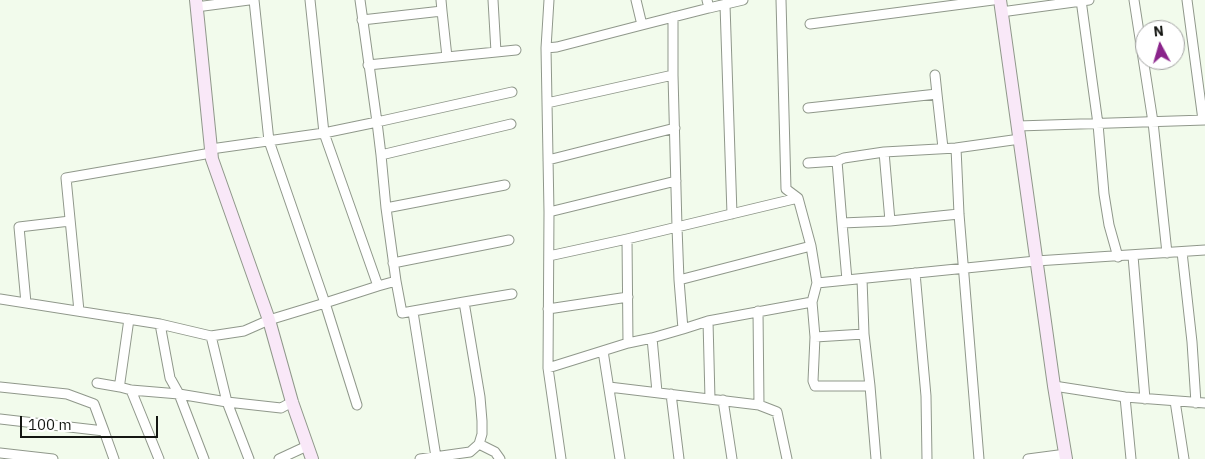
<!DOCTYPE html>
<html>
<head>
<meta charset="utf-8">
<style>
  body { margin:0 }
  #map { position:relative; width:1205px; height:459px; overflow:hidden; background:#f2fbec; font-family:"IBM Plex Sans",sans-serif }
  canvas { display:block }
  .north { position:absolute; left:1135px; top:20px; width:50px; height:50px; box-sizing:border-box; background:#fff; border:1px solid #a1a2a0; border-radius:50%; rotate:354deg; font-size:14px; font-weight:700; line-height:20px; text-align:center; color:#141612 }
  .north::after { content:''; display:block; margin:auto; width:18px; height:22px; background:#8a248b; clip-path:polygon(50% 0,100% 100%,50% 72%,0 100%) }
  .scale { position:absolute; left:20px; top:416px; width:138px; height:22px; box-sizing:border-box; border:2px solid #141612; border-top:0; padding-left:6px; font-size:15px; line-height:18px; white-space:nowrap; color:#141612; -webkit-text-stroke:4px #fff; paint-order:stroke }
</style>
</head>
<body>
<div id="map">
<canvas width="1205" height="459"></canvas>
<div class="north">N</div>
<div class="scale">100 m</div>
</div>
<script>
const ctx = document.querySelector('canvas').getContext('2d');
ctx.lineJoin = 'round';
function poly(rows) {
  const path = new Path2D();
  for (const r of rows) {
    path.moveTo(r[0], r[1]);
    for (let i = 2; i < r.length; i += 2) path.lineTo(r[i], r[i + 1]);
  }
  return path;
}
function stroke(path, color, width, dash) {
  ctx.strokeStyle = color;
  ctx.lineWidth = width;
  ctx.lineCap = dash ? 'butt' : 'round';
  ctx.setLineDash(dash || []);
  ctx.stroke(path);
}
const street = poly([
  [310,0,324,133,378,286,325,303,357,405],
  [360,0,377,122,512,92],
  [493,0,496,52],
  [549,0,546,48,549,212,548,368,561,459],
  [636,0,642,25,709,8],
  [707,0,709,8,743,0],
  [1081,0,1098,124,1104,194,1109,225,1118,257],
  [1134,0,1153,122,1167,253],
  [1187,0,1203,120],
  [725,5,732,214],
  [196,7,249,0],
  [442,11,447,57],
  [1001,12,1089,0],
  [673,17,673,75,677,227,679,280,683,329],
  [362,20,442,11,441,0],
  [810,24,993,0],
  [546,48,557,47,642,25],
  [368,65,516,50],
  [935,75,937,94],
  [547,103,673,75],
  [808,108,937,94,943,148],
  [1018,126,1205,120],
  [211,149,324,133,377,122,381,155,511,124],
  [381,155,386,208,505,185],
  [548,160,675,128],
  [808,163,837,161],
  [549,212,676,181],
  [890,221,959,214],
  [842,223,837,161,844,158,884,152],
  [627,239,628,343],
  [1182,252,1192,342,1196,403],
  [549,256,627,239,798,198],
  [1133,256,1145,399],
  [393,263,509,240],
  [915,273,926,396,927,459],
  [862,279,864,334,870,386,876,459],
  [679,280,811,246],
  [847,280,842,223,890,221,884,152,956,148],
  [396,281,402,313,464,302,480,397,482,421,482,434,479,444,470,452,420,459],
  [817,283,1036,261,1205,250],
  [378,286,396,281,386,208],
  [0,299,160,324,211,336,244,331,269,320,325,303,269,141,254,0],
  [464,302,512,294],
  [812,302,815,337,813,381,815,386,870,386],
  [26,303,19,227,70,221],
  [548,309,628,297],
  [79,311,66,178,211,153],
  [758,311,759,405],
  [413,312,436,457],
  [708,321,710,399],
  [160,324,170,378,179,394,227,402,281,408,292,402],
  [211,336,227,402,249,459],
  [815,337,864,334],
  [652,338,657,392],
  [603,351,620,459],
  [548,368,628,343,652,338,683,329,708,321,812,302,817,283,811,246,798,198,786,189,781,0],
  [97,383,120,387,131,390,179,394,204,459],
  [1054,386,1125,397,1205,403],
  [0,387,67,394,94,404,104,431],
  [120,387,120,382,129,319],
  [609,387,759,405,777,412,787,459],
  [131,390,159,459],
  [671,394,679,459],
  [1125,397,1131,459],
  [723,400,732,459],
  [1175,401,1184,459],
  [0,419,104,431,114,459],
  [479,444,495,452,500,459],
  [0,453,53,459],
  [279,459,307,446],
  [979,459,959,214,956,148,1020,139],
  [1028,459,1066,454]
]);
const secondary = poly([
  [196,0,212,159,269,320,292,402,312,459],
  [1000,0,1054,386,1066,459]
]);
stroke(street, '#90988b', 11);
stroke(secondary, '#90988b', 14);
stroke(street, '#fff', 9);
stroke(secondary, '#f9e8f8', 12);
</script>
</body>
</html>
